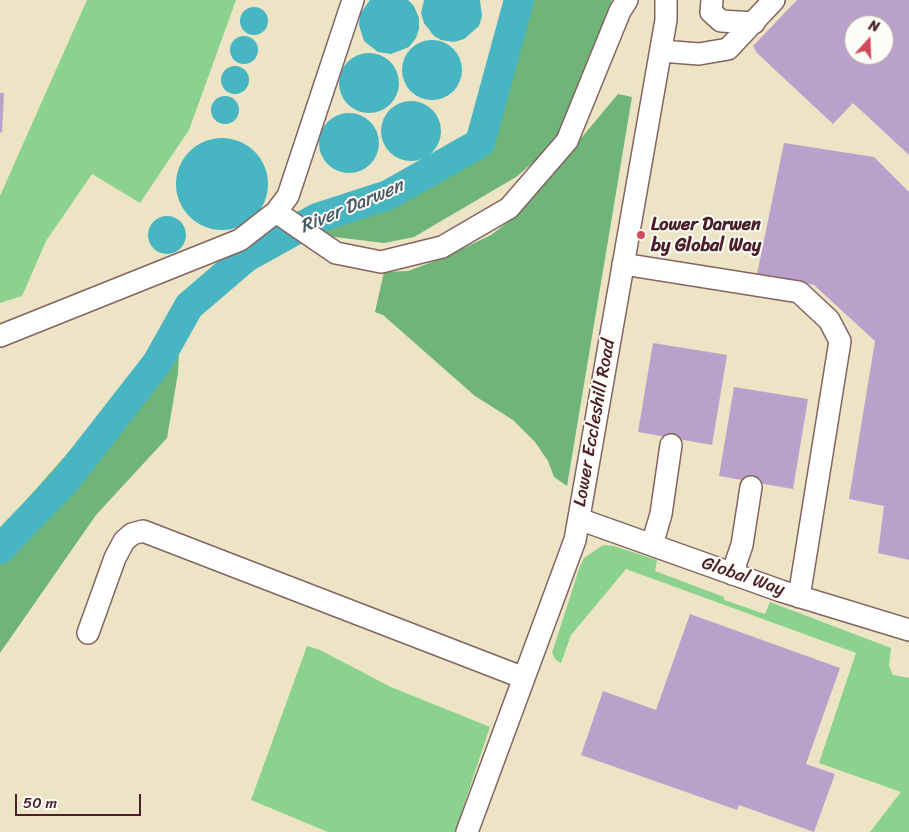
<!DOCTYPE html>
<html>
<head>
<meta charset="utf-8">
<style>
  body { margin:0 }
  #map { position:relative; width:909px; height:832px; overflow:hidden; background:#ece4c4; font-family:Sriracha,sans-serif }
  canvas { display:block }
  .north { position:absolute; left:844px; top:15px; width:50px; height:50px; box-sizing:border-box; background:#fdfcf7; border:1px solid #b5a4a5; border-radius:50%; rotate:20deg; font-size:14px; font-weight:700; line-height:20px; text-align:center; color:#4a1f2b }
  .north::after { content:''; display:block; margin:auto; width:18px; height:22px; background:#d1495b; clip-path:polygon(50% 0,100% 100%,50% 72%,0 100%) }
  .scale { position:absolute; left:15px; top:794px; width:126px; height:22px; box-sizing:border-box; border:2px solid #4a1f2b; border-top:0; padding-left:6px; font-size:15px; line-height:18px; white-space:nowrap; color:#4a1f2b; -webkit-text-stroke:4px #fdfcf7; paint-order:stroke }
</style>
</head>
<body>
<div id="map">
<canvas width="909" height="832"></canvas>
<div class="north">N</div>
<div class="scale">50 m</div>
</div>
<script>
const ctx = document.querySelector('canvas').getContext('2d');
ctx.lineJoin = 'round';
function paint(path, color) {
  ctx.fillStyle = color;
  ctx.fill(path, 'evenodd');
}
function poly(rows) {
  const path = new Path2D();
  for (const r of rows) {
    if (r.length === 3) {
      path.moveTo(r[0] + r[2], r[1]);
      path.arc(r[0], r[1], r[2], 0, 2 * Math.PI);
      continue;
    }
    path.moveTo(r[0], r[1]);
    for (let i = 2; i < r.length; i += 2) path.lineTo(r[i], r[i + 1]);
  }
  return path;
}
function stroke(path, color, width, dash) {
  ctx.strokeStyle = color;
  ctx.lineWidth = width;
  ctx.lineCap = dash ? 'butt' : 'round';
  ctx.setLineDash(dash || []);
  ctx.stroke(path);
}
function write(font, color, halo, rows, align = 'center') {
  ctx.font = font + ' Sriracha,sans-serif';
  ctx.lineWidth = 4;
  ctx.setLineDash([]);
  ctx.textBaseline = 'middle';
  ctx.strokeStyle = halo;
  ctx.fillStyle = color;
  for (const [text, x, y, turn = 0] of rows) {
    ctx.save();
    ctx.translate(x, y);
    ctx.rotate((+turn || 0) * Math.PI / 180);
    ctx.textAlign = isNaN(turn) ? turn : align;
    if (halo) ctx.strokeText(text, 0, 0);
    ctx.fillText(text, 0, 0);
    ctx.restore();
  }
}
paint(poly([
  [87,0,236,0,189,130,140,203,92,174,46,241,22,296,0,303,0,196],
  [603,545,614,546,657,560,655,571,724,597,724,600,765,614,770,602,891,648,889,666,893,675,909,678,909,832,870,832,901,792,819,763,856,653,626,569,571,635,561,663,556,660,552,653,580,566,584,558],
  [307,646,320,650,391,687,490,727,455,832,328,832,251,800]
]), '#8ad28d');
paint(poly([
  [531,0,612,0,562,128,549,149,516,177,414,237,384,243,327,236,313,226,390,202,489,147],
  [618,94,632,97,567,486,554,477,548,461,535,442,513,420,475,396,383,315,375,312,384,272,408,271,443,258,491,235,517,215],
  [179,352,178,373,167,438,96,515,0,653,0,558],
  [118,396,62,470,0,539,0,530]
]), '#6fb478');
paint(poly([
  [370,0,408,0,414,6,419,18,419,29,416,38,409,47,391,54,378,52,364,41,359,25,360,14],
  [424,0,480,0,482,16,479,26,464,39,454,42,441,40,434,36,424,23,421,13],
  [254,21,14],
  [244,50,14],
  [432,70,30],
  [369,83,30],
  [235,80,14],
  [225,110,14],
  [411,131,30],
  [349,143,30],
  [222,184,46],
  [167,235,19]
]), '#48b5c2');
stroke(poly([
  [0,549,65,481,157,363,189,306,245,258,317,218,388,195,480,143,519,0]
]), '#48b5c2', 30);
paint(poly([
  [797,0,909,0,909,155,853,103,833,124,757,53,753,46],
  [854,25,884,25,884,55,854,55],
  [0,93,4,93,2,133,0,132],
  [784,143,874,157,909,192,909,560,878,553,884,506,849,499,875,341,814,285,757,274],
  [653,343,727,355,712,445,638,432],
  [734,387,808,399,793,489,719,476],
  [690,614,840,668,806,764,835,774,814,832,739,805,737,810,581,755,603,691,656,710]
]), '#baa1cc');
const minor = poly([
  [712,0,711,12,721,21,754,23],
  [661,51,699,54,728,49,774,0],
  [276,212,336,253,381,262,442,247,509,208,567,141,620,11,627,0],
  [623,264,799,292,829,320,840,341,799,597],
  [0,336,240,240,276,212,288,196,353,0],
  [579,519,781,591,909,630],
  [652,545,661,514,671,445],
  [732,574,742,545,751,487],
  [88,633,115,558,124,541,132,534,143,531,524,678],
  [467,832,575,540,666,20,666,0]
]);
stroke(minor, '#836461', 24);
stroke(minor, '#fff', 21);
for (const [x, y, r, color] of [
  [641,235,5,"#d1495b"]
]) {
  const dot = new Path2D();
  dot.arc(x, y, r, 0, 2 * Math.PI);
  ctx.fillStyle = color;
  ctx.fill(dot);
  stroke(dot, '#fdfcf7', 2);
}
write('bold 18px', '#4a1f2b', '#fdfcf7', [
  ["Lower Darwen",651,225],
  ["by Global Way",651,246]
], 'left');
write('18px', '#4a1f2b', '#fdfcf7', [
  ["Lower Eccleshill Road",595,423,-80],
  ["Global Way",743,577,19]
]);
write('italic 19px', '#495b67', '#fdfcf7', [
  ["River Darwen",352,207,-23]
]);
</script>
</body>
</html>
